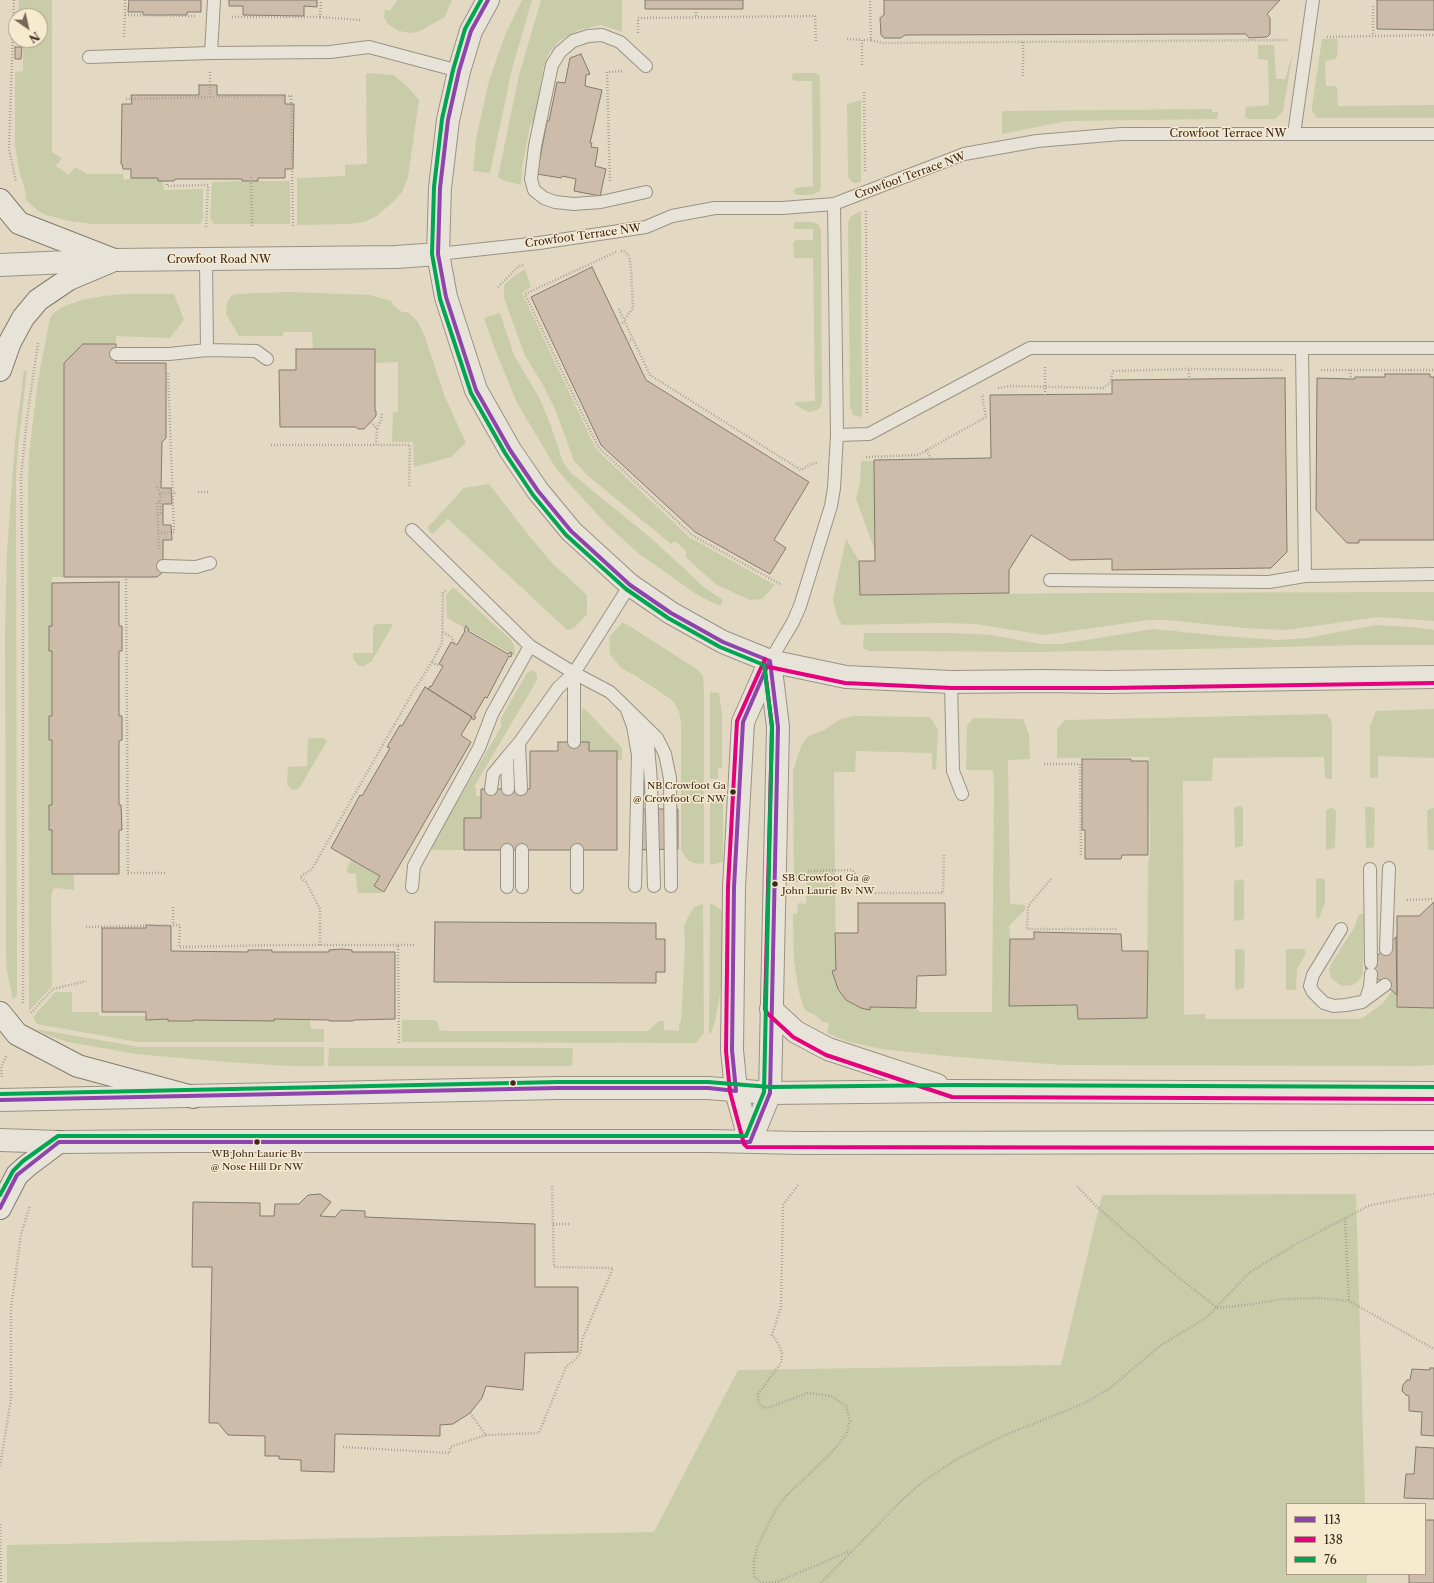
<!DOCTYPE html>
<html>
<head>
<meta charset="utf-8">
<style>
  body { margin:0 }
  #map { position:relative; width:1434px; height:1583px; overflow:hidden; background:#e3d9c2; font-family:"Libre Caslon Text",serif }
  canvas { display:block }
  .legend { position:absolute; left:1286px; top:1503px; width:140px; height:72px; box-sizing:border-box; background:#f6eacf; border:1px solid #ac9c89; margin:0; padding:5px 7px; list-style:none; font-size:12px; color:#3d2820 }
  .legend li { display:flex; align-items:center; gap:8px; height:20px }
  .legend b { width:20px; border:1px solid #ac9c89 }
  .north { position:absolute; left:8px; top:8px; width:40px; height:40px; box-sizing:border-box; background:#f6eacf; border:1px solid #ac9c89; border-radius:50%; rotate:146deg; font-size:11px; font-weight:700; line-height:16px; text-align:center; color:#3d2820 }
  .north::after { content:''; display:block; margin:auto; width:14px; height:18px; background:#776659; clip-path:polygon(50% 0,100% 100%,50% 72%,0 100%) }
</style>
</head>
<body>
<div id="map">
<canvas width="1434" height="1583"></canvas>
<ul class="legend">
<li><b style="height:5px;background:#8e44ad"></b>113</li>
<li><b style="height:5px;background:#e5007d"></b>138</li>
<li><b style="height:5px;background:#00a651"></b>76</li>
</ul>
<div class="north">N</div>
</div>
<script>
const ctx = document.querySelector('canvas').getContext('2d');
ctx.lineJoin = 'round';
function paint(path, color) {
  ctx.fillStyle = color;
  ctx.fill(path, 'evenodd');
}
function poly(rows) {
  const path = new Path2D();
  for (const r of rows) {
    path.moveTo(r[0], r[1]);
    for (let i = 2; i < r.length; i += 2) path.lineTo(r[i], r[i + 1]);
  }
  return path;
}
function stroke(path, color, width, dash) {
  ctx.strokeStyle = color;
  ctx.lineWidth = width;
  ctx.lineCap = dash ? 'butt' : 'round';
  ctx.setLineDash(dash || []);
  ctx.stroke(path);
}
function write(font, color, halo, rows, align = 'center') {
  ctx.font = font + ' "Libre Caslon Text",serif';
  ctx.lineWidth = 3;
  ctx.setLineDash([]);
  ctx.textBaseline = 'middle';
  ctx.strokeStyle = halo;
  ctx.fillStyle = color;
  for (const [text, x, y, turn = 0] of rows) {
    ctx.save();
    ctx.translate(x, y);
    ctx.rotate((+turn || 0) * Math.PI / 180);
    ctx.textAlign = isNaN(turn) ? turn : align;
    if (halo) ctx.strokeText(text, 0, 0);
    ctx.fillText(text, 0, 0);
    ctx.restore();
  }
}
paint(poly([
  [19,0,52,0,52,152,62,158,56,166,69,175,75,167,87,174,123,174,124,180,131,178,158,178,158,181,163,181,164,190,203,189,203,218,200,224,93,224,69,221,46,215,38,211,25,199,26,194,19,170,15,146,15,72,23,71,23,40,40,40,40,16,18,16],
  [397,0,452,0,445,17,420,31,411,33,399,31,388,24,384,18,385,9,390,11],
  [522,0,532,0,512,69,490,173,473,171,476,139,489,81,505,35],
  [541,0,622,0,622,32,601,25,579,30,559,41,549,53,544,65,535,118,530,126,522,167,521,185,505,181,498,177,519,75],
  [1322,39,1338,39,1337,57,1335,59,1325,61,1326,86,1335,86,1337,87,1338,106,1434,105,1434,118,1317,118,1312,111,1312,107],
  [1258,45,1274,45,1276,79,1285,79,1293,52,1283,111,1275,119,1248,119,1245,117,1246,107,1269,105,1268,60,1258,59],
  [366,73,394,75,409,88,419,100,408,177,402,192,395,200,386,208,375,217,364,222,348,224,297,225,297,178,345,176,345,165,367,164],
  [794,73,816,73,819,75,820,79,821,187,820,191,812,195,799,195,795,194,793,192,795,188,813,186,812,81,795,81,792,79,792,75],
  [861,100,861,182,855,183,852,182,848,177,847,104],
  [1212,109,1212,112,1218,112,1217,119,1067,121,1002,134,1002,111],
  [250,181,290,181,290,224,214,224,210,218,212,182],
  [861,211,862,417,853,415,850,407,848,223,850,217],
  [795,222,813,222,819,225,821,230,822,403,821,407,817,410,810,412,806,411,794,404,796,402,815,401,813,258,794,258,793,243,796,240,813,240,813,229,795,229,793,227],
  [525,269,531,287,522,293,596,449,689,537,775,585,762,599,750,600,717,585,694,565,685,556,687,552,675,541,671,544,587,475,574,461,555,409,542,383,525,356,504,298,504,285,515,275],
  [288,292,370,295,391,301,392,304,402,312,408,312,418,322,425,337,445,397,466,443,451,457,414,467,413,442,392,442,393,412,398,412,398,362,375,363,374,349,313,349,312,332,283,332,283,336,239,336,226,314,227,303,231,296,236,294],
  [125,294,174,294,184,320,170,338,116,336,116,344,83,344,64,363,64,577,52,577,52,626,49,627,49,650,52,651,52,716,49,716,49,740,52,740,52,874,74,875,74,890,57,888,53,889,51,897,52,986,29,1011,28,480,29,453,38,380,50,318,54,313,62,307,82,300,103,296],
  [500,313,514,355,540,399,551,426,563,462,571,473,652,539,705,588,723,600,720,606,699,596,638,553,606,524,557,470,517,403,494,347,484,318],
  [24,370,27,371,18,446,16,478,17,972,17,995,13,1000,7,971,6,954,5,632,7,551,15,442],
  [861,461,875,461,875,551,856,499,860,484],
  [489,484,530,537,552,563,587,595,587,614,575,627,569,630,566,629,448,519,433,534,429,531,428,527,464,488],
  [846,539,859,561,860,595,1090,593,1434,592,1434,621,1378,617,1286,630,1244,628,1167,620,1149,620,1044,635,976,624,942,623,842,625,837,616,833,599],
  [453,587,510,639,514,645,515,656,447,618,446,595],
  [623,622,698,670,703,676,704,691,704,864,694,863,688,860,681,850,681,723,679,711,672,700,636,676,621,668,610,654,609,637],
  [376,624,392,624,393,625,371,662,363,666,358,665,353,659,353,653,373,653,373,628,374,625],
  [1376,625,1412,627,1434,630,1434,645,1360,645,1242,648,1036,652,890,651,869,651,863,648,864,633,954,633,991,635,1041,644,1061,644,1153,629,1222,636,1279,640,1307,638],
  [532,670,537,674,537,680,474,787,476,788,476,796,481,796,481,818,464,818,464,850,432,850,435,840,501,727,501,718,527,673],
  [710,692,719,693,722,714,722,768,718,768,718,779,710,779],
  [584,708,622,748,622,760,617,760,617,751,589,751,589,742,581,742,582,709],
  [1434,709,1434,758,1378,756,1378,777,1371,778,1370,777,1370,726,1376,711],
  [1327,714,1331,720,1332,725,1332,779,1327,779,1325,777,1324,757,1213,758,1212,781,1183,781,1184,1015,1205,1014,1205,1019,1358,1019,1364,1017,1383,1003,1392,991,1397,995,1397,1007,1434,1008,1434,1065,1419,1066,1062,1065,946,1056,881,1049,846,1041,827,1033,829,1023,823,1022,815,1015,806,1011,803,1006,799,992,794,961,793,914,797,914,798,903,806,904,806,882,794,882,793,771,801,746,808,736,822,731,841,719,853,716,930,717,938,729,936,770,932,769,932,753,856,751,855,772,834,772,836,970,833,971,838,989,846,1000,861,1008,870,1009,870,1007,916,1008,920,1012,992,1012,994,785,993,770,968,770,966,769,967,726,973,718,1023,719,1029,734,1030,759,1008,760,1010,904,1025,905,1025,910,1009,926,1010,939,1077,1005,1078,1018,1147,1018,1148,865,1150,854,1149,757,1057,758,1057,729,1065,720],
  [309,738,324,738,327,741,300,787,295,790,291,789,287,784,288,768,289,767,307,766,308,740],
  [710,801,723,802,723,862,710,865],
  [1241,806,1243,809,1243,846,1235,848,1234,809,1235,807],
  [1366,807,1372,807,1375,810,1374,847,1366,849,1365,809],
  [1333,808,1336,811,1335,848,1327,850,1326,848,1326,810,1327,809],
  [1434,808,1434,850,1429,850,1428,848,1427,811,1429,809],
  [351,860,380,876,374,886,383,892,380,893,358,893,357,891,356,874,348,873,346,870],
  [1318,878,1324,879,1325,881,1325,903,1319,918,1316,918,1316,880],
  [1242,879,1244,882,1244,919,1236,921,1234,919,1234,881],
  [710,903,719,908,722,912,722,931,721,985,719,1001,715,1021,711,1033,709,1033],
  [703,904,704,1033,696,1043,402,1042,402,1020,433,1020,438,1022,439,1030,445,1031,648,1031,659,1021,664,1021,664,1030,679,1031,679,1023,681,1022,685,945,684,926,688,917,694,907],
  [1359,914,1364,914,1363,974,1360,979,1353,985,1342,986,1337,983,1332,979,1329,971,1331,964,1354,928],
  [1236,949,1243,949,1245,951,1244,988,1236,990,1235,988,1235,951],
  [1288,949,1304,949,1306,953,1297,969,1296,989,1294,990,1287,990,1286,988,1286,950],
  [55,992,72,992,72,1012,99,1012,99,1016,146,1016,146,1020,168,1019,168,1021,193,1021,193,1020,248,1020,249,1021,273,1021,274,1019,310,1020,311,1029,324,1029,324,1042,137,1042,37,1024,33,1017],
  [36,1029,140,1047,324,1047,324,1066,290,1066,226,1062,136,1054,68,1042,45,1034],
  [329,1048,573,1048,572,1066,328,1066],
  [1356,1194,1365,1504,1287,1504,1287,1574,1367,1574,1367,1583,7,1583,7,1545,654,1532,738,1370,1061,1365,1102,1195]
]), '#c9cca8');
const building = poly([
  [129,0,201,0,201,12,187,12,187,15,143,15,143,12,128,12,129,0],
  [229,0,317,0,317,7,304,6,304,16,243,15,243,6,229,6,229,0],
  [645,0,743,0,743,9,645,9,645,0],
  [884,0,1280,0,1267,14,1270,18,1270,34,1267,37,1249,38,1246,34,905,35,901,38,884,38,881,35,880,18,884,15,884,0],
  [1377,0,1434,0,1434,30,1377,29,1377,0],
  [15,47,22,47,21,59,15,59,15,47],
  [581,54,590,74,586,75,585,86,602,90,590,143,592,143,591,147,598,148,595,166,606,169,600,196,574,191,576,179,562,176,561,178,537,174,547,121,549,121,557,82,565,83,570,58,581,54],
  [199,85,217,85,217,95,285,95,285,104,294,104,293,169,285,169,285,178,258,178,258,181,242,181,242,179,175,179,174,181,158,181,158,178,131,178,131,169,123,169,122,164,121,164,122,104,132,104,131,95,199,95,199,85],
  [592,267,646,380,809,482,774,540,786,548,770,574,695,532,601,445,531,297,592,267],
  [83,344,116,344,116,363,166,363,166,438,162,442,161,488,171,488,172,504,163,504,163,525,171,525,172,540,163,540,163,572,157,577,64,577,64,363,83,344],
  [296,349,375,349,375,411,376,411,376,416,364,429,358,429,356,427,280,427,279,370,296,370,296,349],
  [1385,374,1430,374,1430,377,1434,377,1434,540,1359,540,1359,543,1347,543,1316,510,1317,378,1351,379,1355,379,1355,377,1385,377,1385,374],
  [1285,378,1287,552,1271,568,1112,570,1112,559,1070,560,1031,535,1009,570,1009,593,860,595,859,561,875,561,874,460,991,458,990,395,1112,394,1112,380,1285,378],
  [119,582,119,626,122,626,122,651,119,651,119,716,122,716,122,740,119,741,119,805,121,805,122,830,119,830,119,874,52,874,52,830,49,830,49,805,52,805,52,740,49,740,49,716,52,716,52,651,49,651,49,626,52,626,52,583,119,582],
  [466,626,469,629,468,631,508,654,510,652,512,653,511,657,509,656,487,698,485,697,474,716,476,717,474,720,471,718,472,717,428,689,430,686,431,687,443,666,439,664,451,642,457,645,465,631,464,630,466,626],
  [425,687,472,717,461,735,471,742,384,892,374,886,380,876,331,848,360,795,362,796,390,748,387,747,400,725,402,726,425,687],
  [558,742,589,742,589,751,617,751,617,850,464,850,464,818,481,818,481,789,530,789,530,751,558,751,558,742],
  [1082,759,1131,759,1131,761,1148,761,1148,855,1122,855,1121,859,1085,859,1085,830,1082,830,1082,759],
  [633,809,678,809,678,849,633,850,633,809],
  [1434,902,1434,1008,1397,1007,1397,916,1419,916,1434,902],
  [858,903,945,903,946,975,917,976,916,1008,870,1007,870,1010,861,1008,846,1000,838,989,832,971,836,970,835,933,858,933,858,903],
  [435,922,656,923,656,939,665,939,665,972,656,972,656,983,434,982,435,922],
  [146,925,171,926,171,951,248,952,248,950,272,950,272,952,329,952,329,950,342,949,352,950,352,952,395,952,395,1019,354,1020,353,1021,329,1021,329,1020,274,1019,274,1021,193,1020,193,1021,168,1021,168,1019,146,1020,146,1012,102,1012,102,928,146,928,146,925],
  [1034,932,1121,934,1122,951,1148,951,1147,1018,1078,1019,1077,1005,1009,1006,1010,939,1034,939,1034,932],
  [1396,937,1397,995,1365,968,1396,937],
  [320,1194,331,1202,320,1216,335,1217,341,1210,365,1211,365,1217,535,1224,535,1287,578,1287,578,1352,525,1353,523,1390,486,1386,482,1398,470,1413,453,1424,440,1425,440,1436,335,1434,334,1472,301,1471,301,1460,279,1459,279,1456,265,1456,265,1436,228,1435,218,1423,209,1423,212,1267,192,1267,193,1202,260,1203,260,1216,274,1216,275,1204,299,1204,308,1195,320,1194],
  [1430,1368,1434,1368,1434,1436,1421,1435,1422,1412,1409,1411,1409,1396,1406,1395,1402,1391,1403,1385,1407,1380,1410,1380,1412,1369,1430,1370,1430,1368],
  [1416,1447,1434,1448,1434,1499,1404,1498,1406,1474,1414,1474,1416,1447],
  [1425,1520,1434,1520,1434,1583,1409,1583,1409,1575,1407,1574,1425,1574,1425,1520]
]);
paint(building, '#cdbcaa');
stroke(building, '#837a6e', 1);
const service = poly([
  [211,53,214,0],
  [89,57,211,53,330,52,369,47,459,71],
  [1294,134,1313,0],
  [646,192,601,202,574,204,555,202,544,198,534,190,531,179,535,146,552,65,560,52,573,41,588,36,602,35,620,42,646,66],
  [438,254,539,243,646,227,672,216,715,208,782,208,834,204,964,154,1037,141,1121,134,1434,134],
  [206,260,207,350,256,351,267,359],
  [1302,349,1305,576,1434,574],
  [116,354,169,354,207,350],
  [837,435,869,434,1030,348,1434,348],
  [412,530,530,646,574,673,610,692,657,738,665,754,670,778,671,886],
  [163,566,196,567,210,563],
  [1050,580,1269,582,1305,576],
  [770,661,793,622,800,606,831,506,834,488,837,435,834,204],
  [574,673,574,742],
  [951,682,953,771,962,794],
  [627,710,633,726,638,755,635,886],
  [641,725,648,745,651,782,654,886],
  [491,789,493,774,507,757],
  [508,789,507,757,519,743],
  [521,789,519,743,558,688,574,673,630,585],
  [507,850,507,887],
  [522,850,522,887],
  [1370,869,1371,963],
  [412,887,414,866,479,748,492,714,530,646],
  [577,887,577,850],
  [1341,929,1313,975,1310,986,1313,992,1324,1003,1334,1006,1346,1005,1362,1002,1385,985],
  [1386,949,1389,868],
  [1366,999,1370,987,1371,974]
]);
const tertiary = poly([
  [488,0,471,31,459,71,448,120,440,188,438,254,446,297,476,390,510,450,538,491,571,531,630,585,671,613,723,642,770,661,846,677,951,682,1043,681,1108,682,1434,677],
  [0,265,114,260,396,257,438,254],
  [771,1009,796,1032,828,1049,937,1085],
  [0,1100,558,1088,708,1088,770,1093,953,1091,1434,1093],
  [0,1140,59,1142,176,1141,710,1141,800,1143,1434,1142],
  [750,1142,736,1091,732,1050,734,887,743,722,770,661],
  [750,1142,770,1093,778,727,770,661]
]);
const secondary = poly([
  [0,200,19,223,114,260],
  [0,370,10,342,23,318,38,300,69,279,114,260],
  [0,1013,17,1034,78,1066,193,1097],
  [0,1208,17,1175,27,1166,59,1142]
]);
stroke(service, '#9a9284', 14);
stroke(tertiary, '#9a9284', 24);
stroke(secondary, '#837a6e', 24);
stroke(poly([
  [14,0,9,149,16,182],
  [125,0,125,15,195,16],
  [1373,6,1373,36],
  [696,9,696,17],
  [232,17,320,17,321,0],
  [320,17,360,20],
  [638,33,638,18,815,16,816,41],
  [124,37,125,15],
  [1327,37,1434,35],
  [847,39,862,40],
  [871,40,883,43,1288,40],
  [1023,42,1023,78],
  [862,65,862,40,871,40,870,0],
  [864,92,865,172],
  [210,97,291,96,293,228],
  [126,99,210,97,210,71],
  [251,177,252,228],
  [166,181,167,186,208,185,206,228],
  [610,181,607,72,623,71],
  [866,211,867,414],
  [621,251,624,251,629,256,631,268,633,308,624,320,650,375,801,470,811,464,817,463],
  [616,252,525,294,598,447,692,535,780,584],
  [498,287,519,266,525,265],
  [619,309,624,320],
  [619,324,625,322],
  [627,341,633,339],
  [1321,370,1434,370],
  [1350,370,1351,379],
  [1411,370,1411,374],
  [1189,380,1189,369],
  [998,388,1011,386,1103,388,1110,383,1113,371,1189,369,1284,370],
  [1045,395,1045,367],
  [371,422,377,429,376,445,410,445,409,486],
  [377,429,381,420,382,412],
  [271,445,376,445],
  [926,450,932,460],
  [866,457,918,455,986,417,982,396,984,395],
  [157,487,160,493,177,493],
  [198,492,210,492],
  [158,514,161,513,160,493],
  [158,533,174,532,168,372],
  [159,549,157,503,160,501],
  [148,577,126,577,128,873,165,873],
  [443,632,451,637,455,644],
  [432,662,437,665,441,665],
  [1044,764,1080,764,1081,856],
  [808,871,852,870,857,876,857,893,943,893,944,855],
  [1051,879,1028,906,1027,929,1118,929],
  [1407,900,1434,899],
  [173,907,173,925],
  [86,927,180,925,179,947,280,945,398,945,399,1044],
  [320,945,320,909,306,882,300,877,312,869,413,692,432,662,442,643,443,593,446,590],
  [398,945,414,945],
  [23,1003,23,610,21,478,27,418,38,343],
  [31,1013,53,989,86,981],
  [2,1077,1,1067,7,1055],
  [798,1185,783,1205,781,1307,772,1335,778,1343,782,1353,781,1363,758,1394,758,1402,764,1408,770,1407,808,1393,831,1396,846,1406,850,1421,846,1435,831,1453,787,1495,776,1509,757,1547,754,1561,754,1576,761,1583,777,1582,850,1551],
  [1077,1186,1096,1206,1121,1228,1167,1268,1217,1308,1247,1305,1283,1299,1319,1298,1349,1301,1434,1349],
  [1345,1218,1349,1301],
  [553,1224,571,1224],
  [470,1413,486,1435,539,1433,566,1367,578,1357,581,1351,582,1340,613,1268,554,1267,552,1185],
  [343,1447,450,1453,450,1447,486,1435],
  [0,1466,11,1399,11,1309,21,1234,30,1206],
  [0,1524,1,1583],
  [821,1583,899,1503,915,1488,934,1474,957,1459,1003,1436,1085,1403,1109,1389,1161,1345,1206,1318,1249,1273,1296,1244,1368,1206,1401,1199,1434,1194]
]), '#aba49b', 2.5, [1, 2]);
stroke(service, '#e8e3d8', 12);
stroke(tertiary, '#e8e3d8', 22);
stroke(secondary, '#e8e3d8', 22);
stroke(poly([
  [488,0,471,31,459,71,448,120,440,188,438,254,446,297,476,390,510,450,538,491,571,531,630,585,671,613,723,642,770,661],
  [0,1100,558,1088,708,1088,736,1091,732,1050,734,887,743,722,769,662],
  [0,1208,17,1175,59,1142,750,1142,770,1093,778,727,770,661]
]), '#8e44ad', 4);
stroke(poly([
  [765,659,737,721,728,887,726,1051,730,1092,744,1144,747,1147,1434,1148],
  [764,662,772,727,765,1009,767,1013,793,1037,826,1055,952,1097,1434,1099],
  [769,667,845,683,951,688,1108,688,1434,683]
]), '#e5007d', 4);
stroke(poly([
  [0,1094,558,1082,708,1082,770,1087,953,1085,1434,1087],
  [0,1195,13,1171,23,1161,58,1136,746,1136,764,1092,772,727,764,665,720,647,668,618,626,589,566,535,533,495,505,453,471,393,440,299,432,254,434,187,442,119,453,70,465,29,481,0]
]), '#00a651', 4);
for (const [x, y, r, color] of [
  [733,792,3.5,"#3d2820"],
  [775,884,3.5,"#3d2820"],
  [513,1083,3.5,"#3d2820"],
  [257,1142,3.5,"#3d2820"]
]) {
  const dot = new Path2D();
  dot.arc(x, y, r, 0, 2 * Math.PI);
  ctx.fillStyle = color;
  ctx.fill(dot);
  stroke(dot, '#f6eacf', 1.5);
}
write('10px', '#3d2820', '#f6eacf', [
  ["NB Crowfoot Ga",726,786],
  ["@ Crowfoot Cr NW",726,799],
  ["SB Crowfoot Ga @",782,878,"left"],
  ["John Laurie Bv NW",782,891,"left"],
  ["WB John Laurie Bv",257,1154,"center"],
  ["@ Nose Hill Dr NW",257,1167,"center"]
], 'right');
write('11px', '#3d2820', '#f6eacf', [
  ["Crowfoot Terrace NW",1228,134],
  ["Crowfoot Terrace NW",910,176,-20],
  ["Crowfoot Terrace NW",583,236,-8],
  ["Crowfoot Road NW",219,260]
]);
</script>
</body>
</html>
